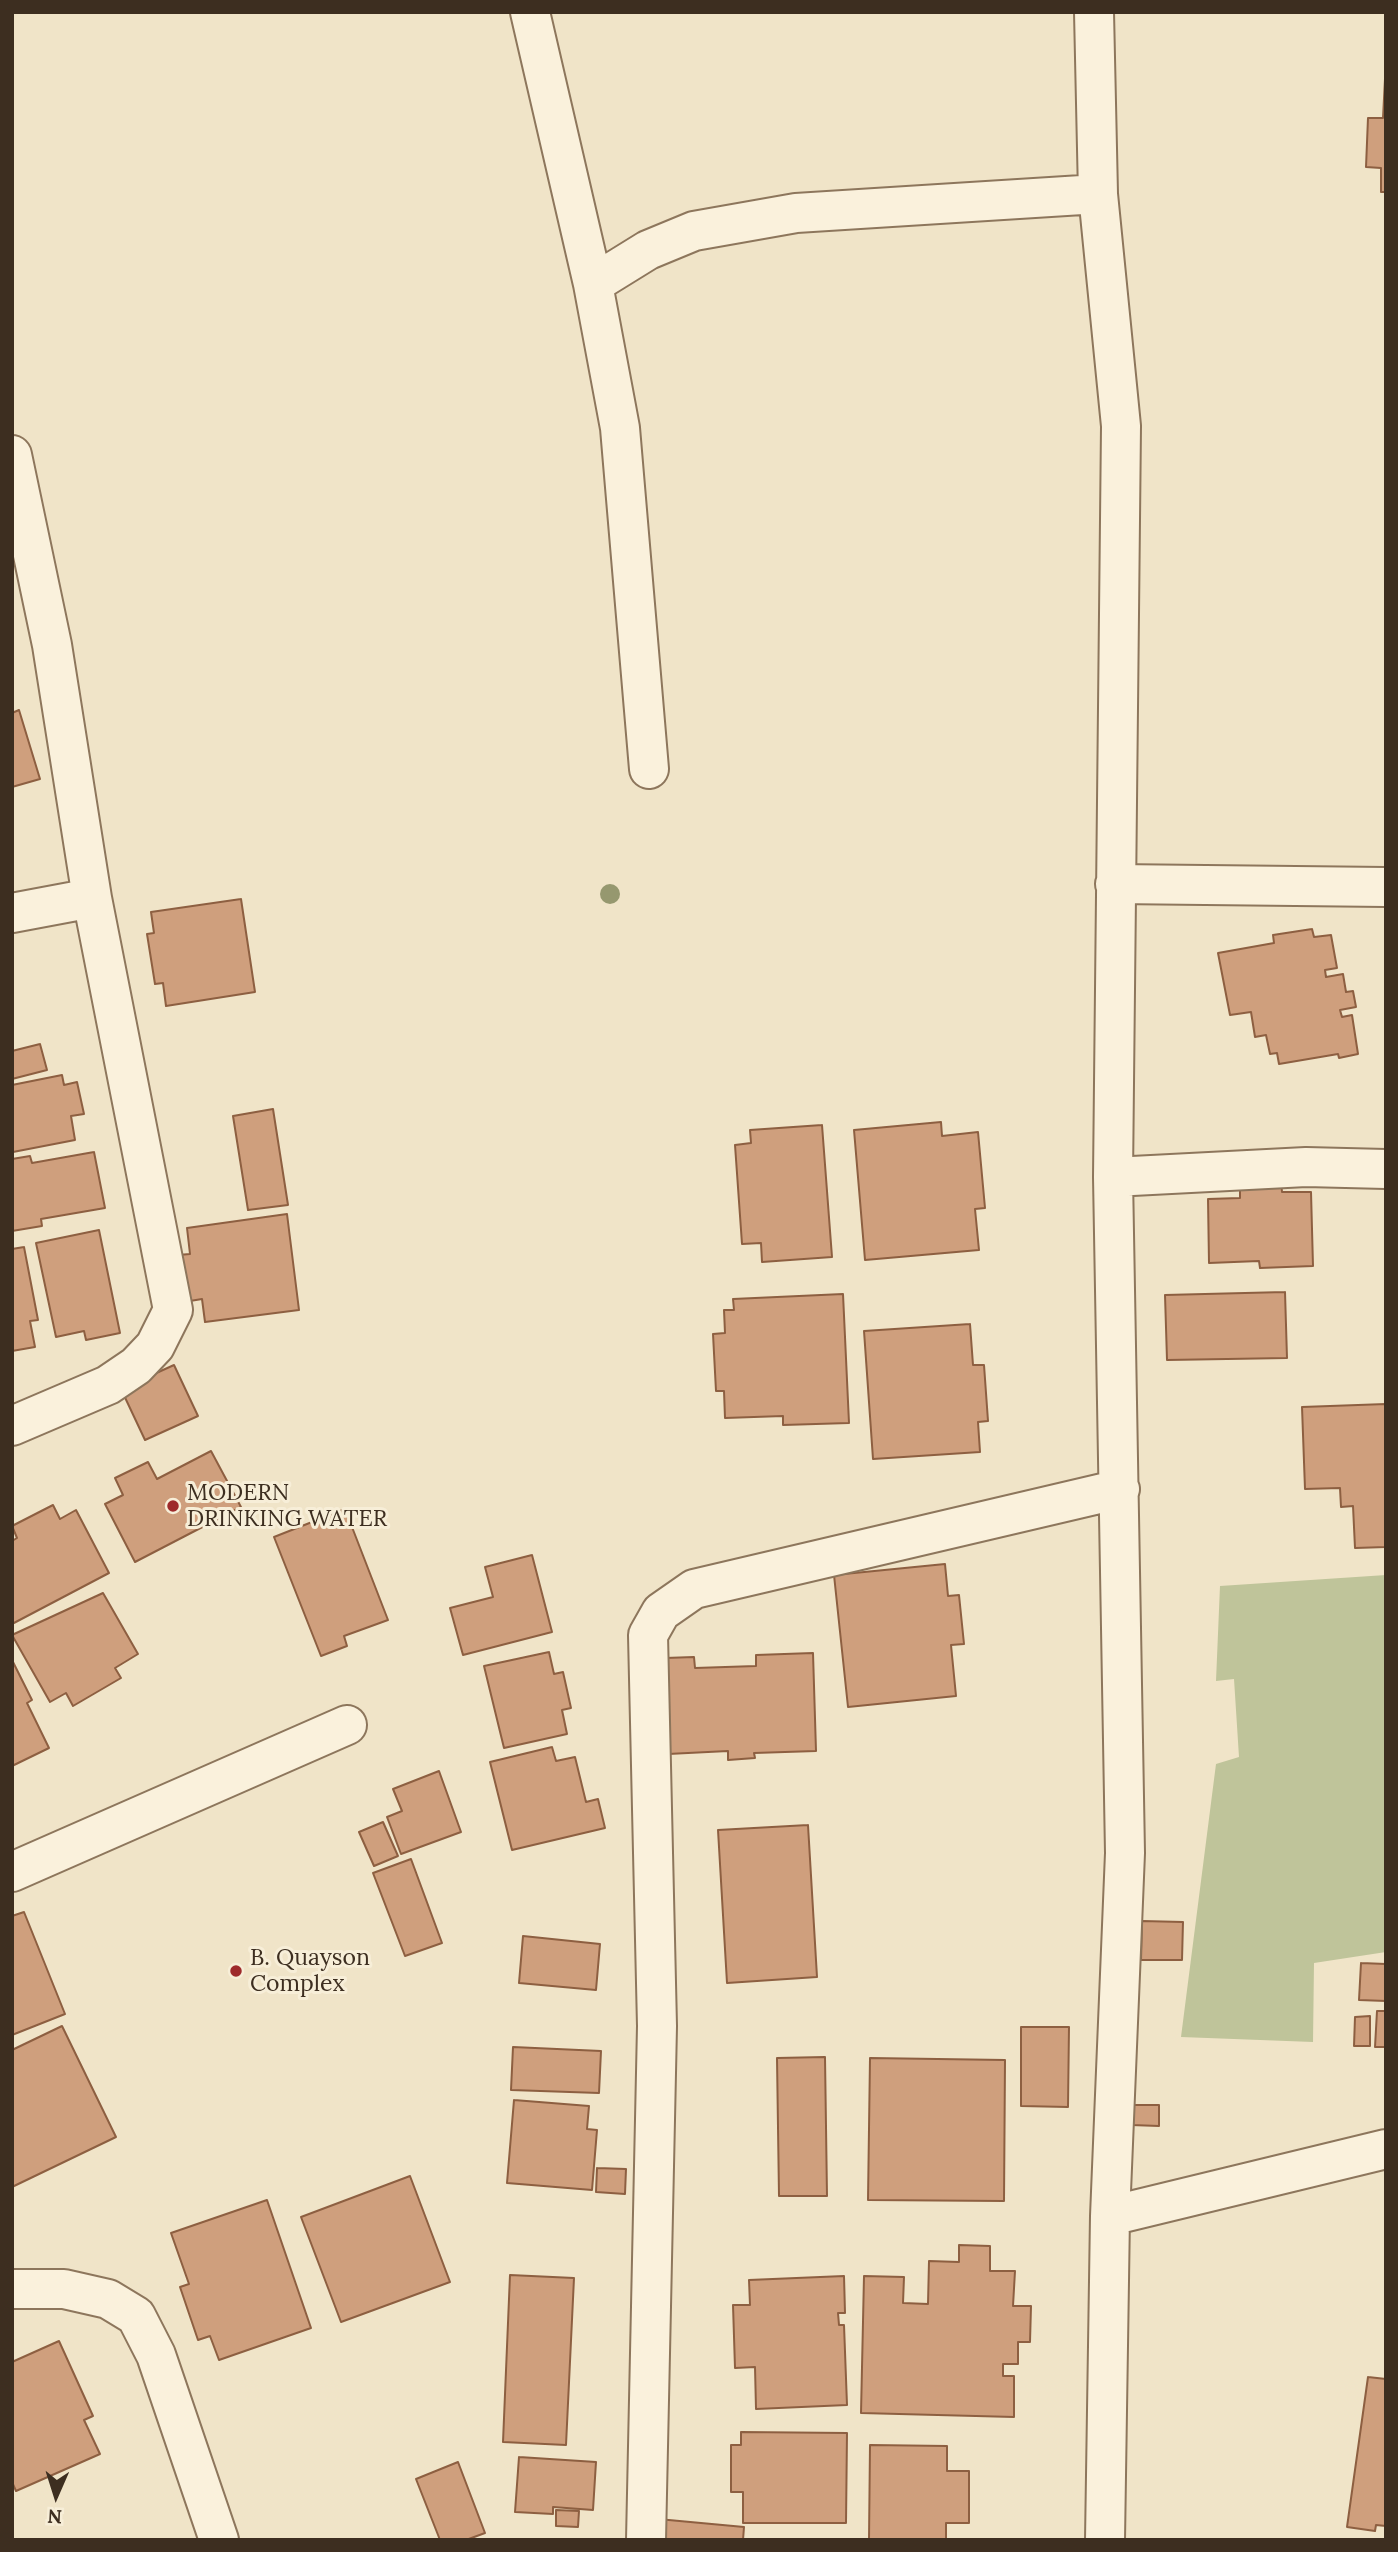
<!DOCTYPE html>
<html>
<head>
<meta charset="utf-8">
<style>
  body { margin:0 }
  #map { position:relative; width:1398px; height:2552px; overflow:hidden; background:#f0e4c8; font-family:Lora,serif }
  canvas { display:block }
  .frame { position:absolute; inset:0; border:14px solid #3d2e20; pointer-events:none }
  .north { position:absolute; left:21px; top:2461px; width:70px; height:70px; -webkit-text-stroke:5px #f7eed8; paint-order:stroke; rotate:183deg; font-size:19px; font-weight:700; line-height:28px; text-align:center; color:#3d2e20 }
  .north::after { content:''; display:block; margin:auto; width:24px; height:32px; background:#3d2e20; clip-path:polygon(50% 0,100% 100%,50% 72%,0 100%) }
</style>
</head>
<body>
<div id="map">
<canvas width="1398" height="2552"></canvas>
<div class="frame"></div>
<div class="north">N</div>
</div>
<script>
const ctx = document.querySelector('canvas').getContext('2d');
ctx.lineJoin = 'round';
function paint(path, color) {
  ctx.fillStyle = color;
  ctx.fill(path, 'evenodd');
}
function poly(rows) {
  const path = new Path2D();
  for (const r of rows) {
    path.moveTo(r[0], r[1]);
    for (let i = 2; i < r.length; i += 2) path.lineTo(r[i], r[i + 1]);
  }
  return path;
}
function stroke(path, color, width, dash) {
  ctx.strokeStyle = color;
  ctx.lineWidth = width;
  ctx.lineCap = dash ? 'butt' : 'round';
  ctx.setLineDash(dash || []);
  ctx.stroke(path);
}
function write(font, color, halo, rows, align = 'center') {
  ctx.font = font + ' Lora,serif';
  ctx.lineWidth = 6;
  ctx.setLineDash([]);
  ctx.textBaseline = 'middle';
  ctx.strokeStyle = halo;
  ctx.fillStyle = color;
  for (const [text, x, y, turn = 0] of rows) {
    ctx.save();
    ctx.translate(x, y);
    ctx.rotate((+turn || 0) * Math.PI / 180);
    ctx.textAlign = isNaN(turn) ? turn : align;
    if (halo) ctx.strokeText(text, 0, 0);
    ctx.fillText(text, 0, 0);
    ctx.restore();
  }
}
paint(poly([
  [1386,1575,1386,1952,1314,1963,1313,2042,1181,2037,1216,1764,1239,1757,1234,1679,1216,1681,1220,1586]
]), '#bfc49a');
const building = poly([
  [1386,59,1386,192,1381,192,1381,168,1366,167,1368,118,1383,118,1386,59],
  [19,710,40,779,12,787,12,713,19,710],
  [241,899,255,992,166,1006,163,983,155,984,147,934,154,933,151,912,241,899],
  [1312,929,1314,937,1331,935,1337,968,1325,970,1326,977,1343,974,1346,992,1353,991,1356,1007,1340,1010,1342,1017,1352,1015,1358,1054,1339,1058,1338,1054,1279,1064,1277,1053,1270,1054,1266,1035,1255,1037,1251,1012,1230,1015,1218,953,1274,943,1273,935,1312,929],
  [40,1044,47,1070,12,1079,12,1051,40,1044],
  [62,1075,64,1085,77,1082,84,1114,71,1116,75,1140,13,1152,12,1085,62,1075],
  [273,1109,288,1205,248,1210,233,1116,273,1109],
  [941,1122,942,1136,978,1132,985,1208,975,1209,979,1250,865,1260,854,1130,941,1122],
  [822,1125,832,1257,762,1262,761,1243,742,1244,735,1145,751,1143,750,1130,822,1125],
  [94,1152,105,1208,41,1219,42,1226,12,1231,12,1159,30,1156,32,1163,94,1152],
  [1281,1181,1282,1192,1311,1192,1313,1266,1260,1268,1259,1261,1209,1263,1208,1199,1240,1198,1240,1182,1281,1181],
  [287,1214,299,1310,205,1322,202,1299,184,1302,178,1255,190,1254,187,1228,287,1214],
  [99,1230,120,1333,86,1340,84,1331,56,1337,36,1243,99,1230],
  [24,1247,38,1320,30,1321,35,1347,12,1351,12,1249,24,1247],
  [1285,1292,1287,1358,1167,1360,1165,1295,1285,1292],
  [843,1294,849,1423,783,1425,783,1416,725,1418,724,1391,716,1391,713,1334,725,1333,724,1310,734,1310,733,1299,843,1294],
  [970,1324,973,1365,984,1365,988,1421,978,1422,980,1452,873,1459,864,1331,970,1324],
  [174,1365,198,1416,145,1440,121,1389,174,1365],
  [1386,1404,1386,1547,1355,1548,1353,1506,1341,1507,1340,1488,1305,1489,1302,1407,1386,1404],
  [211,1451,241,1507,135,1562,105,1504,123,1495,115,1478,148,1462,157,1479,211,1451],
  [53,1505,60,1519,76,1510,109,1573,12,1624,12,1541,17,1538,12,1526,53,1505],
  [345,1509,388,1620,344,1636,347,1646,321,1656,274,1537,345,1509],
  [532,1555,552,1632,463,1655,450,1608,493,1597,485,1567,532,1555],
  [945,1564,948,1596,959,1595,964,1644,951,1645,956,1696,848,1707,834,1575,945,1564],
  [103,1593,138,1654,115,1668,121,1678,73,1706,66,1693,50,1702,12,1635,103,1593],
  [549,1652,554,1674,563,1672,571,1708,562,1710,567,1734,504,1748,484,1666,549,1652],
  [813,1653,816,1751,754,1753,755,1758,728,1760,728,1751,668,1754,665,1658,694,1657,695,1668,756,1666,756,1655,813,1653],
  [12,1660,32,1700,27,1703,49,1748,12,1766,12,1660],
  [552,1747,556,1761,575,1757,586,1802,598,1799,605,1828,512,1850,490,1762,552,1747],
  [439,1771,461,1832,401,1854,387,1817,402,1811,393,1789,439,1771],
  [383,1822,398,1856,374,1866,359,1832,383,1822],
  [808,1825,817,1977,727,1983,718,1830,808,1825],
  [411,1859,442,1943,405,1956,373,1873,411,1859],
  [24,1912,65,2014,12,2035,12,1916,24,1912],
  [1142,1921,1183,1922,1182,1960,1141,1960,1142,1921],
  [523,1936,600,1944,596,1990,519,1983,523,1936],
  [1361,1963,1386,1964,1386,2001,1359,2000,1361,1963],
  [1377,2011,1386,2011,1386,2047,1375,2047,1377,2011],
  [1370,2016,1370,2046,1354,2046,1355,2017,1370,2016],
  [62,2026,116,2137,12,2187,12,2050,62,2026],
  [1021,2027,1069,2027,1068,2107,1021,2106,1021,2027],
  [513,2047,601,2051,599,2093,511,2090,513,2047],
  [825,2057,827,2196,779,2196,777,2058,825,2057],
  [870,2058,1005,2060,1004,2201,868,2200,870,2058],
  [514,2100,589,2106,587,2129,597,2130,592,2190,507,2183,514,2100],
  [1131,2105,1159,2105,1159,2126,1131,2125,1131,2105],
  [597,2168,626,2169,625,2194,596,2192,597,2168],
  [410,2176,450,2282,341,2322,301,2217,410,2176],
  [267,2200,311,2328,219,2360,210,2336,198,2340,180,2287,189,2284,171,2233,267,2200],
  [959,2245,990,2246,990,2271,1015,2271,1013,2306,1031,2306,1030,2342,1018,2342,1018,2364,1003,2364,1003,2376,1014,2376,1014,2417,861,2413,864,2276,904,2277,903,2303,928,2304,929,2261,959,2262,959,2245],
  [510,2275,574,2278,566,2445,503,2442,510,2275],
  [844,2276,845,2313,838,2313,839,2325,844,2325,847,2405,756,2409,755,2367,735,2368,733,2305,750,2305,749,2280,844,2276],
  [59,2341,93,2416,84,2420,100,2454,16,2491,12,2482,12,2362,59,2341],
  [1368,2377,1386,2379,1386,2526,1376,2525,1375,2531,1347,2527,1368,2377],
  [741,2432,847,2433,846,2523,743,2523,743,2492,731,2492,731,2445,741,2445,741,2432],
  [870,2445,947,2446,947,2471,969,2471,969,2523,946,2523,946,2540,869,2540,870,2445],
  [519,2457,596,2462,593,2510,553,2507,553,2514,515,2512,519,2457],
  [458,2462,485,2533,466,2540,440,2540,416,2479,458,2462],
  [556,2510,579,2511,578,2527,556,2526,556,2510],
  [658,2519,744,2527,743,2540,651,2540,658,2519]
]);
paint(building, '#cf9f7d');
stroke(building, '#8d5f41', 2);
const minor = poly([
  [530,12,593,284,620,428,649,769],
  [1094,12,1098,194,1121,426,1113,1177,1125,1853,1110,2216,1105,2540],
  [593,284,648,250,694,231,796,213,1098,194],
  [12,455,52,645,92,898],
  [1115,884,1386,887],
  [12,913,92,898,173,1310,155,1346,136,1366,108,1385,12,1426],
  [1113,1177,1306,1167,1386,1169],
  [12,1872,347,1725],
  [1110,2216,1386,2149],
  [12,2289,64,2289,108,2299,136,2316,156,2355,219,2540],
  [646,2540,657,2026,648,1635,661,1612,694,1589,1120,1489]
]);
stroke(minor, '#8d765c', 42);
stroke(minor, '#faf1dc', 38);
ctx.fillStyle = '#96986f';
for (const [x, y] of [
  [610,894]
]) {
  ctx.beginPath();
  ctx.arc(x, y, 10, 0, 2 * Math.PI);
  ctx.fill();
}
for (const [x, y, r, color] of [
  [173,1506,7,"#9e2a2b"],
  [236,1971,7,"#9e2a2b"]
]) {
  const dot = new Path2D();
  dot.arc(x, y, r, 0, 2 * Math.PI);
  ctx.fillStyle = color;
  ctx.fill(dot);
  stroke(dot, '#f7eed8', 2.5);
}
write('23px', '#3d2e20', '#f7eed8', [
  ["MODERN",187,1493],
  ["DRINKING WATER",187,1519],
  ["B. Quayson",250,1958],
  ["Complex",250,1984]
], 'left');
</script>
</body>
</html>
